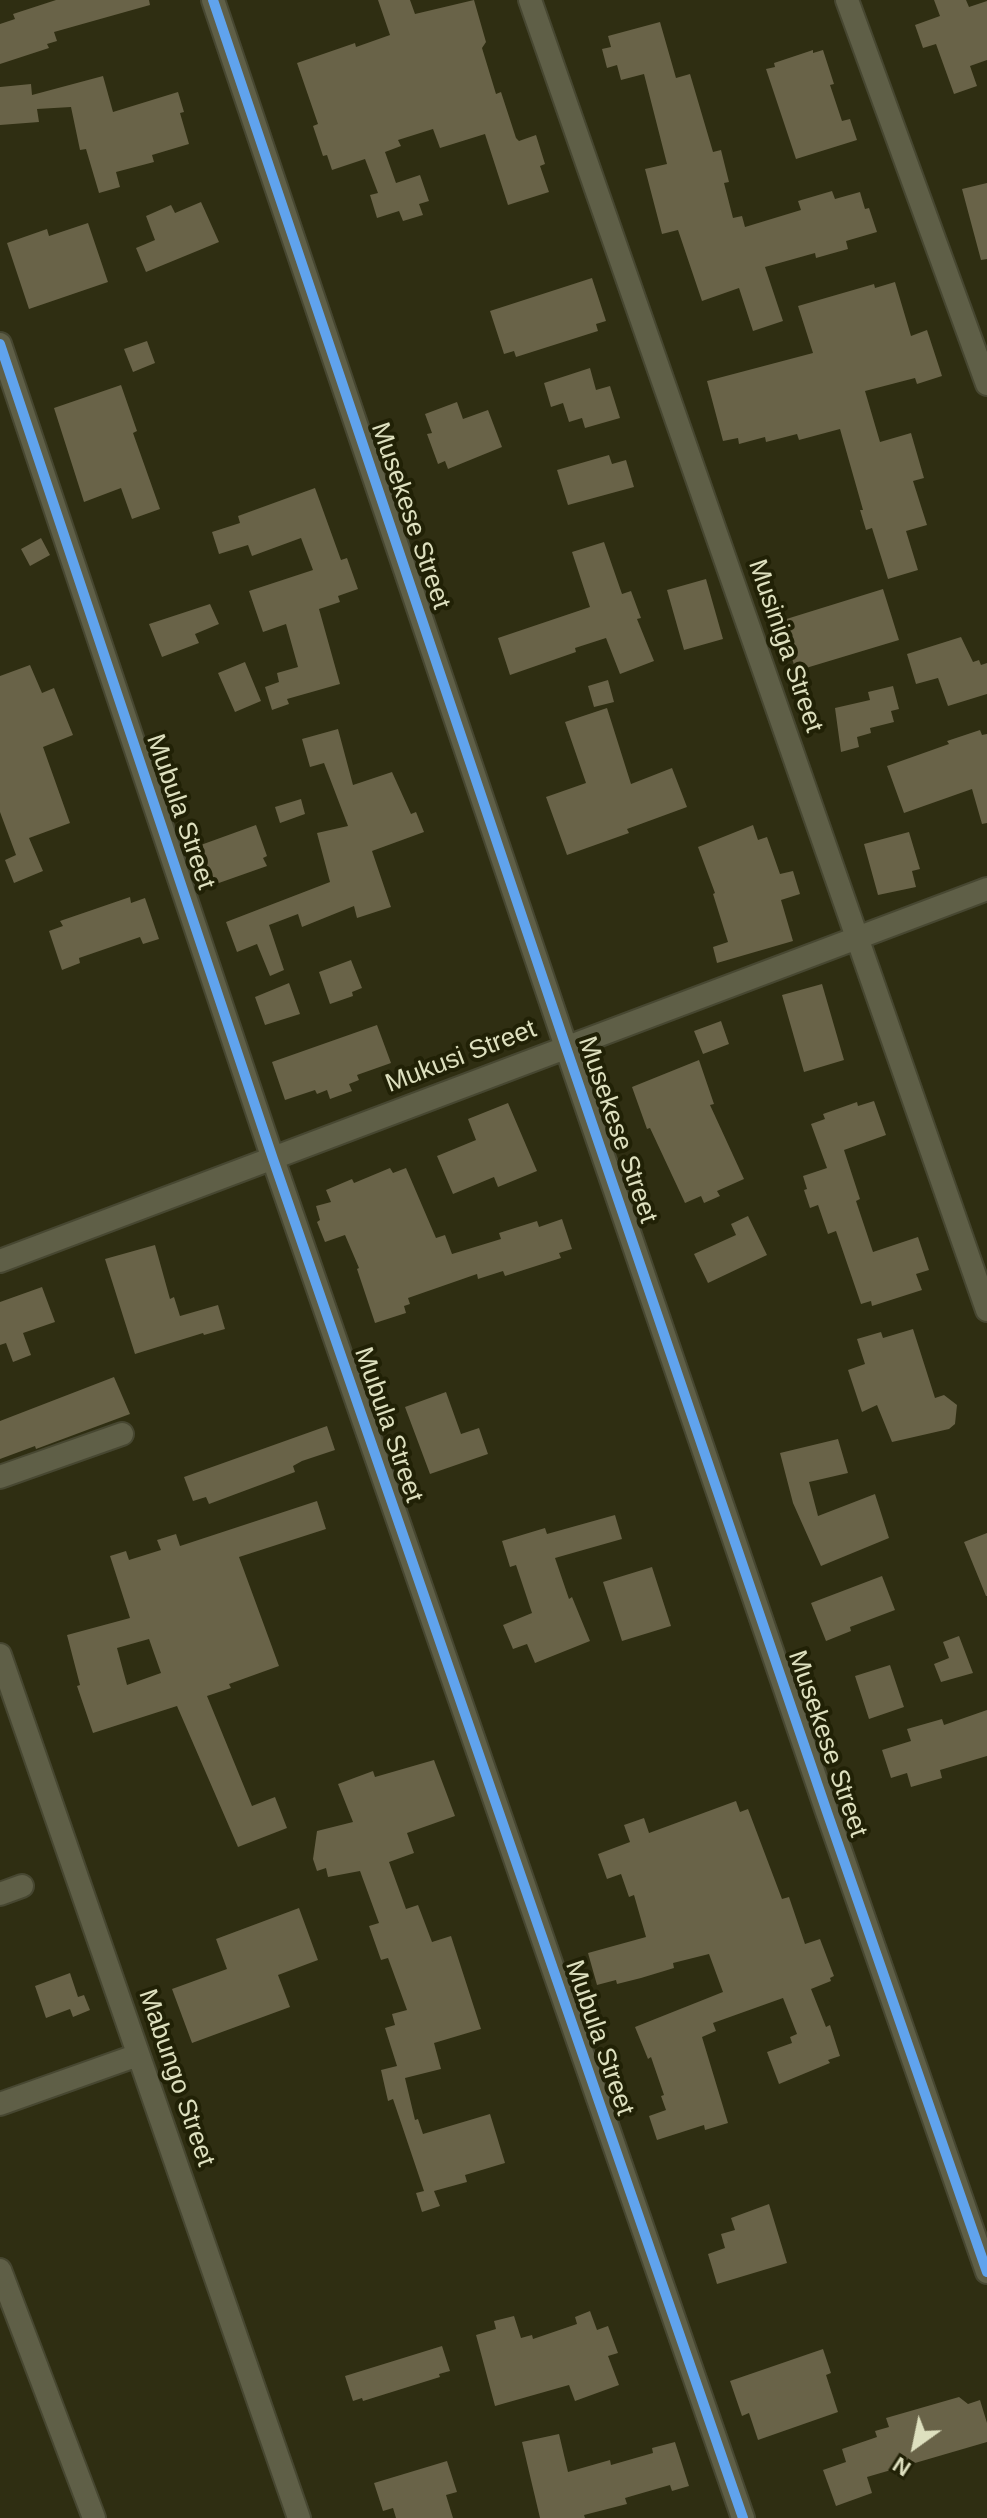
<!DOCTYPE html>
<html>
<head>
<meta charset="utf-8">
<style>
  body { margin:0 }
  #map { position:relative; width:987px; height:2518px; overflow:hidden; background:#2f2e12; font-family:Arial,sans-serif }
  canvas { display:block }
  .north { position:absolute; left:875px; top:2406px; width:80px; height:80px; -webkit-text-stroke:6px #212106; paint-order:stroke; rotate:213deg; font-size:22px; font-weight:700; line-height:32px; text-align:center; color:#dee0bf }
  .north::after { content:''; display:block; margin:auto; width:28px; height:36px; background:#dee0bf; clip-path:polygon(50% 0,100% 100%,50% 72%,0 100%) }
</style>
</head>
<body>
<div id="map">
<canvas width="987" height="2518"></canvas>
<div class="north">N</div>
</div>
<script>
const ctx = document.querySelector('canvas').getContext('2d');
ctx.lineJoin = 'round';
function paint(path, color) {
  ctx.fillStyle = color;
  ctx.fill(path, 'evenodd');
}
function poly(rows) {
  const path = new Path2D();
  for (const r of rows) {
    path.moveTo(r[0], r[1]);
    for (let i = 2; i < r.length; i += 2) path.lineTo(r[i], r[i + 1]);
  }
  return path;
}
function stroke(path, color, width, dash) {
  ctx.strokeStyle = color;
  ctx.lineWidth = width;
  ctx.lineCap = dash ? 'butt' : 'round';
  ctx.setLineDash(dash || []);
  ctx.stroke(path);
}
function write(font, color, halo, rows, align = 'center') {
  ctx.font = font + ' Arial,sans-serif';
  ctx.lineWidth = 8;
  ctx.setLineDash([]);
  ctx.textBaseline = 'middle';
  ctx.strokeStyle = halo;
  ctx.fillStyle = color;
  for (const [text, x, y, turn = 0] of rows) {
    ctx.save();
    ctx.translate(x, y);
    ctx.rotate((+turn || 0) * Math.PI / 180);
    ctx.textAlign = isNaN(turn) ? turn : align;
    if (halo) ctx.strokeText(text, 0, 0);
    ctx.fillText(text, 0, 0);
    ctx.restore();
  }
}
paint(poly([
  [56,0,149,0,150,5,54,32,57,41,47,44,49,48,0,64,0,24,15,19,13,14],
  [378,0,410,0,415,14,474,0,486,42,482,48,496,94,501,92,516,138,519,141,536,135,545,164,540,166,549,192,508,205,485,134,440,148,433,129,398,140,401,146,385,152,396,183,420,175,429,201,419,204,423,215,403,221,399,211,377,218,370,195,378,193,365,159,332,170,327,155,323,156,313,126,318,124,297,63,355,43,356,47,390,35],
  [934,0,966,0,969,7,987,1,987,60,970,66,977,86,954,94,936,44,923,48,915,25,940,16],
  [660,22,676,78,690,74,713,152,721,150,729,182,724,183,733,218,742,216,745,227,801,210,798,201,832,191,835,199,860,192,865,209,869,208,877,232,846,241,848,249,816,258,815,253,765,267,783,321,753,331,739,288,702,301,678,230,662,234,645,169,667,164,644,74,621,80,617,65,607,68,602,49,611,47,608,36],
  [813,50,813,53,823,50,834,84,830,85,842,121,850,119,857,140,796,159,766,69,775,67,774,63],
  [103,76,113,112,178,92,184,112,180,113,189,144,152,155,154,162,116,172,120,187,99,193,86,149,80,150,71,107,37,109,39,122,0,125,0,87,31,84,32,95],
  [987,183,987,259,981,260,962,189],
  [201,202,219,242,146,272,136,248,155,240,146,216,171,205,175,213],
  [88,223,108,282,29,309,7,243,47,229,49,236],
  [592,278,606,321,596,324,598,331,516,357,514,351,504,354,490,311],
  [895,282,911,336,927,330,942,376,917,384,915,378,865,391,880,442,911,433,924,478,913,481,927,525,906,531,918,570,888,579,872,528,866,530,860,510,863,510,840,429,799,440,797,434,766,442,765,437,739,444,738,438,723,441,707,381,813,353,798,306,874,284,875,288],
  [147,341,155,363,133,372,124,349],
  [590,368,596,390,610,386,620,418,585,428,582,418,569,422,563,403,551,407,544,383],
  [121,385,137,431,133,433,160,509,132,519,121,488,84,502,54,408],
  [457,402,463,419,488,410,502,447,448,469,445,461,438,464,427,434,432,433,425,414],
  [609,455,612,464,626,460,634,487,568,505,557,470],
  [315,488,341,560,347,558,358,589,338,596,340,602,319,609,340,684,287,699,289,704,272,710,265,687,279,682,277,673,298,667,286,624,263,632,249,591,313,570,301,538,252,556,248,545,219,554,212,532,240,523,238,516],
  [41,538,50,555,30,566,21,549],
  [604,542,622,594,631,591,641,618,637,619,654,661,620,674,606,638,575,648,576,652,510,675,498,638,590,607,572,552],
  [706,579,723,639,684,650,667,590],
  [883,589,899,640,796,671,780,621],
  [210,604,219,624,195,634,199,643,162,657,149,624],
  [961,637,973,662,979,660,981,665,987,663,987,694,948,706,938,678,916,684,907,654],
  [245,662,261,701,235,712,218,673],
  [30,665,42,693,54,688,73,735,43,747,70,823,29,838,43,871,14,883,5,860,16,855,0,812,0,676],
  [608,680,614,702,594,707,588,686],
  [893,686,899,709,891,711,894,722,870,728,871,733,857,737,859,747,841,752,835,708,870,700,868,692],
  [607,708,631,784,672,768,687,807,627,829,629,833,567,855,546,797,586,783,565,722],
  [338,729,353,785,392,772,411,814,416,812,424,832,372,851,391,907,357,918,354,906,302,927,298,914,269,925,284,970,270,976,257,944,237,952,226,922,330,882,317,833,348,826,324,763,310,767,302,739],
  [980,730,982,735,987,734,987,823,982,824,972,789,904,813,887,766,949,744,947,741],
  [301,799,305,814,280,823,275,807],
  [256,825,267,856,263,858,267,866,216,884,212,875,210,876,198,846],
  [753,825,758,840,767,837,780,874,793,871,800,894,781,900,793,941,717,963,713,947,728,942,713,894,715,893,698,847],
  [909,832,920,869,912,871,916,887,878,895,864,844],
  [130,897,131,903,145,898,159,939,143,944,140,937,79,958,80,963,62,970,49,931,63,926,60,921],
  [351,960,362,988,352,992,353,996,330,1004,319,972],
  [289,983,300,1014,265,1025,255,997],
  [822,984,844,1060,804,1072,782,995],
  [721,1021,729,1044,703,1054,694,1031],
  [377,1025,391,1063,357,1075,359,1080,349,1084,352,1091,330,1099,327,1090,317,1094,315,1090,285,1100,272,1062],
  [699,1060,714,1104,710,1105,744,1179,717,1191,720,1196,704,1203,701,1196,685,1203,650,1128,647,1129,632,1087],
  [874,1101,886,1135,844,1150,860,1199,856,1201,873,1252,918,1237,929,1270,916,1274,922,1290,872,1306,871,1301,861,1304,836,1231,828,1234,818,1205,810,1208,804,1190,807,1189,803,1176,827,1168,811,1124,825,1119,823,1114,857,1102,858,1106],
  [508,1103,537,1171,498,1187,494,1177,453,1194,437,1156,476,1140,468,1119],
  [390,1168,393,1173,406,1168,436,1238,445,1235,452,1254,501,1239,499,1233,537,1221,539,1227,562,1219,572,1249,559,1253,561,1258,505,1276,503,1271,478,1279,477,1274,408,1298,410,1304,404,1306,406,1313,375,1323,357,1269,359,1268,345,1235,325,1242,317,1222,320,1220,316,1206,331,1202,326,1190,352,1179,354,1183],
  [748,1216,767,1255,708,1283,694,1254,736,1235,731,1224],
  [155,1245,170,1299,174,1297,180,1316,218,1305,225,1329,204,1335,203,1333,135,1354,105,1259],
  [42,1287,55,1322,23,1333,31,1355,13,1362,6,1343,0,1345,0,1302],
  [913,1329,935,1398,944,1395,957,1405,955,1424,949,1429,892,1442,877,1405,862,1412,848,1370,865,1364,857,1339,881,1332,883,1338],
  [114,1377,130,1414,36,1449,35,1446,0,1459,0,1421],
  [446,1392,461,1434,479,1428,488,1454,430,1474,405,1407],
  [327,1426,335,1450,302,1461,293,1466,295,1472,209,1504,206,1497,193,1501,184,1477],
  [838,1439,848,1473,809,1482,818,1516,875,1494,889,1538,821,1566,793,1503,780,1453],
  [317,1501,326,1529,239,1557,279,1666,229,1684,231,1688,207,1696,252,1806,275,1797,287,1828,238,1847,177,1706,93,1733,77,1686,80,1685,67,1635,130,1618,110,1556,126,1551,129,1560,161,1550,157,1540,176,1534,180,1546],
  [149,1639,161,1673,127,1685,117,1648],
  [615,1515,622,1539,555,1558,569,1599,572,1597,590,1641,535,1663,527,1644,513,1649,503,1625,532,1613,516,1565,510,1567,502,1541,545,1528,547,1534],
  [987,1533,987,1596,986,1596,964,1542],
  [652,1567,671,1626,622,1641,603,1582],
  [882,1576,895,1610,850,1627,851,1631,826,1641,811,1603],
  [959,1636,973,1673,941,1682,934,1664,949,1658,943,1642],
  [890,1665,904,1707,869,1719,855,1676],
  [987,1710,987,1756,940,1770,942,1778,911,1787,907,1773,891,1778,882,1750,911,1741,907,1729,942,1719,944,1725],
  [434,1760,455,1816,407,1833,414,1853,389,1862,406,1909,418,1905,432,1942,451,1936,481,2029,434,2043,441,2069,405,2078,415,2120,418,2119,423,2134,490,2114,505,2163,465,2175,467,2182,434,2191,440,2206,422,2212,416,2193,424,2191,393,2099,388,2101,381,2070,397,2066,385,2028,395,2025,392,2014,407,2010,388,1958,381,1960,369,1926,379,1923,360,1871,328,1877,326,1868,317,1871,313,1859,317,1831,353,1822,338,1784,373,1771,375,1777],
  [736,1801,740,1812,748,1809,782,1899,789,1897,805,1944,820,1939,834,1976,830,1978,831,1981,811,1989,826,2027,830,2025,840,2056,828,2060,830,2063,779,2084,767,2052,792,2043,790,2037,797,2034,783,1998,713,2023,716,2031,702,2037,728,2123,705,2130,704,2125,657,2140,649,2116,666,2110,661,2096,664,2095,651,2057,648,2059,635,2027,723,1992,709,1954,673,1963,674,1968,641,1978,617,1984,616,1980,597,1985,588,1953,646,1937,634,1895,629,1897,621,1874,607,1879,598,1854,630,1842,624,1825,644,1818,649,1833],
  [299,1908,318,1960,278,1975,290,2007,192,2043,172,1989,227,1969,216,1939],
  [70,1973,78,1997,84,1995,90,2010,73,2017,70,2009,46,2018,35,1986],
  [769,2204,787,2263,717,2284,708,2254,725,2248,721,2234,735,2230,731,2218],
  [590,2311,597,2330,608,2326,618,2353,608,2356,619,2385,575,2401,569,2385,495,2406,476,2335,496,2329,494,2321,514,2316,521,2338,532,2335,533,2339,577,2324,575,2317],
  [442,2346,450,2371,439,2374,440,2377,363,2401,362,2398,353,2401,345,2376],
  [823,2349,831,2373,826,2375,838,2412,758,2440,749,2413,742,2416,730,2381],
  [959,2397,968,2404,980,2400,987,2423,987,2442,867,2477,872,2493,836,2506,823,2470,846,2462,842,2449,877,2437,875,2431,889,2427,886,2418],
  [559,2434,568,2472,610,2460,611,2465,653,2453,652,2448,675,2442,689,2486,672,2491,670,2485,625,2498,627,2504,584,2515,585,2518,540,2518,522,2442],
  [447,2461,457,2492,446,2495,453,2518,396,2518,393,2508,383,2511,374,2483]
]), '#696348');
const minor = poly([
  [213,0,566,1047,827,1812,987,2272],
  [530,0,987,1310],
  [847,0,987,384],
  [0,344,273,1159,743,2518],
  [0,1261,987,889],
  [0,1477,122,1434],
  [0,1655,299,2518],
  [0,1894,22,1886],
  [0,2104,138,2055],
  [0,2270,94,2518]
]);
stroke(minor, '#474731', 26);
stroke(minor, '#5f5f47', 22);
stroke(poly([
  [213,0,566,1047,827,1812,987,2272],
  [0,344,273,1159,743,2518]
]), '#60a3ed', 10);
write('26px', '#dee0bf', '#212106', [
  ["Musekese Street",410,516,71],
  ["Musiniga Street",785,646,71],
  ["Mubula Street",180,812,71],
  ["Mukusi Street",461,1057,-21],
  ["Musekese Street",617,1130,71],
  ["Mubula Street",388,1425,71],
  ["Musekese Street",827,1744,71],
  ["Mubula Street",599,2038,71],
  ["Mabungo Street",176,2078,71]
]);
</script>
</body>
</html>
